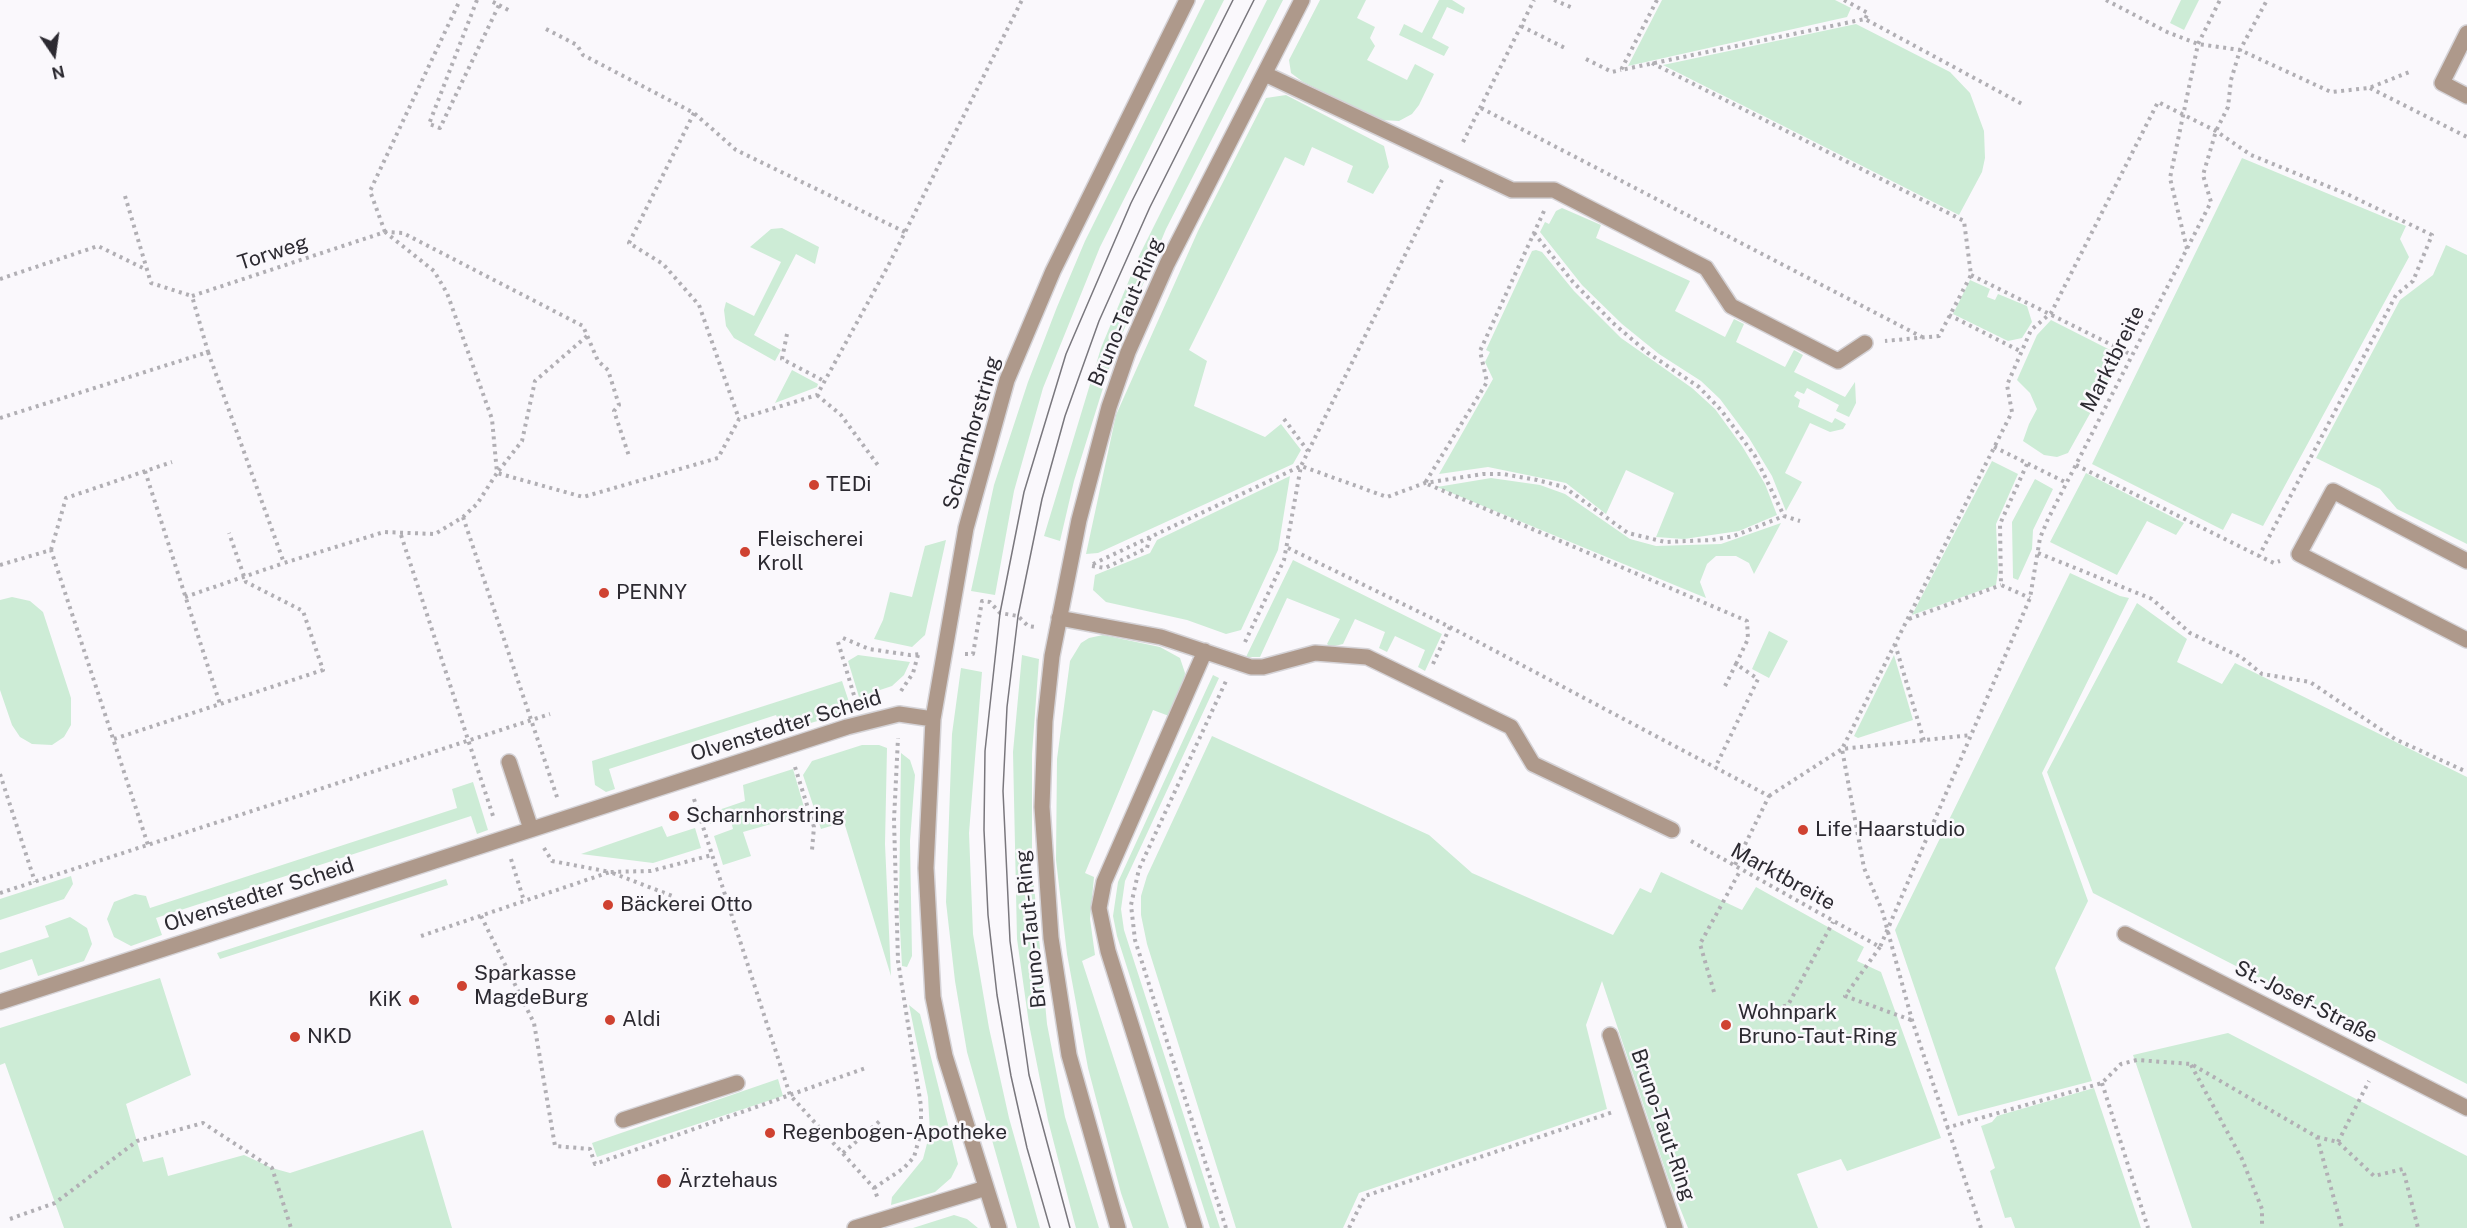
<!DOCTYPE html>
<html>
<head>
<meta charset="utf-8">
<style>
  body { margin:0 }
  #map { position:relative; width:2467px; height:1228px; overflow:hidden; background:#faf8fc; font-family:"Public Sans",sans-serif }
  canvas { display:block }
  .north { position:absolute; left:24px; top:24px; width:60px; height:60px; -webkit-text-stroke:4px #faf8fc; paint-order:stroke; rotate:167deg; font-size:16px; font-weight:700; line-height:24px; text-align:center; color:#2c2a31 }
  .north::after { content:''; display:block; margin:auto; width:21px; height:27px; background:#2c2a31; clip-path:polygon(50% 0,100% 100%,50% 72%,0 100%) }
</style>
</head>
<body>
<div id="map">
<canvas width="2467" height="1228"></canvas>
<div class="north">N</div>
</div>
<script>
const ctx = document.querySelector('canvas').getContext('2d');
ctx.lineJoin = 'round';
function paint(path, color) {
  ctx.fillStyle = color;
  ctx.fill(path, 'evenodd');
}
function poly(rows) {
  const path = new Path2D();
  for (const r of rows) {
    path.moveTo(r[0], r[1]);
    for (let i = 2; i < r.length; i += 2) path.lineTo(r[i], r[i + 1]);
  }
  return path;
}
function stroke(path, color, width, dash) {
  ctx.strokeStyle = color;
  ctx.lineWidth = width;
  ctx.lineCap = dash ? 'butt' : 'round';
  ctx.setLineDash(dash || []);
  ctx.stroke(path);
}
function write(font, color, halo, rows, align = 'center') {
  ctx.font = font + ' "Public Sans",sans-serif';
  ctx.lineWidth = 5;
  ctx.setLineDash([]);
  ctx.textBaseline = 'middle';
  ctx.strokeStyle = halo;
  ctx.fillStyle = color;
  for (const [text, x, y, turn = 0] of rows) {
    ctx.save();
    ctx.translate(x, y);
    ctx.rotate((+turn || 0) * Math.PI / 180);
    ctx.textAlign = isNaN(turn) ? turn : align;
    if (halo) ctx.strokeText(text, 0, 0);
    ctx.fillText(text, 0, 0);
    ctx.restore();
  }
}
paint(poly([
  [1205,0,1224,0,1100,247,1043,388,1014,491,995,595,971,591,994,485,1028,382,1057,307,1085,241],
  [1267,0,1283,0,1166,229,1113,356,1074,481,1060,541,1044,536,1101,348,1139,256],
  [1320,0,1366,0,1357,18,1375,27,1370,38,1375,46,1367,60,1407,80,1415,64,1434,74,1419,105,1412,114,1399,121,1381,120,1303,82,1291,73,1289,60],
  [1439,0,1452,0,1465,8,1463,14,1447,7,1432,38,1449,47,1444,56,1399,35,1404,24,1422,33],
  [1662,0,1835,0,1851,8,1847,17,1628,66],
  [2181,0,2199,0,2184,30,2170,23],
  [1856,24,1950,72,1970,93,1984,131,1985,158,1982,172,1959,215,1663,65],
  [1286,95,1384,146,1389,167,1373,194,1347,182,1353,166,1312,147,1304,166,1285,157,1189,350,1207,361,1194,406,1265,437,1281,424,1301,450,1293,464,1098,553,1086,554,1116,415,1198,231,1266,98],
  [2242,158,2406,226,2400,239,2409,257,2263,526,2232,513,2223,530,2092,464],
  [1562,208,1601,225,1596,238,1690,281,1675,311,1725,337,1734,319,1744,324,1736,342,1785,367,1794,350,1803,355,1794,372,1845,397,1855,382,1856,403,1849,417,1836,411,1839,405,1807,388,1804,394,1797,391,1794,396,1800,400,1798,407,1832,423,1835,418,1846,424,1843,429,1830,432,1810,423,1785,473,1802,482,1786,511,1772,476,1749,438,1720,399,1701,381,1659,354,1622,324,1582,285,1540,232,1545,222,1549,224,1556,211],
  [782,228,819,247,815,264,796,254,754,335,781,350,775,361,734,338,726,326,724,310,726,302,754,316,781,262,750,247,771,229],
  [2446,245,2467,255,2467,544,2397,509,2380,489,2316,458,2400,300,2433,275],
  [1536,250,1542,252,1574,291,1621,338,1692,388,1715,409,1742,446,1765,484,1777,515,1739,531,1684,539,1656,537,1674,493,1626,470,1606,514,1566,483,1488,467,1439,474,1493,379,1485,362,1490,352,1486,350,1532,251],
  [1970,280,1990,289,1987,297,1995,300,1998,294,2027,306,2032,322,2022,338,2008,341,1953,314],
  [2051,320,2122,356,2068,453,2057,457,2044,455,2023,441,2029,424,2037,409,2030,393,2017,380,2037,335],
  [792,370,818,384,817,387,775,403],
  [1992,461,2018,474,1996,524,1998,571,1996,585,1912,615],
  [2086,473,2184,523,2176,535,2147,521,2117,575,2050,542],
  [1290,476,1278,550,1241,630,1226,634,1187,620,1106,602,1093,590,1095,575,1150,553,1157,540],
  [1491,478,1540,485,1565,494,1630,539,1656,546,1721,544,1781,523,1754,574,1749,563,1736,556,1716,556,1707,564,1700,582,1706,598,1437,487],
  [2035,479,2053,489,2033,530,2032,549,2018,580,2013,578,2012,522],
  [946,540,925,635,912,647,874,639,883,620,890,592,912,597,925,546],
  [1293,560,1442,634,1425,671,1418,667,1425,650,1395,636,1387,652,1379,648,1385,632,1355,619,1343,644,1331,647,1327,644,1340,619,1287,598,1260,657,1246,657],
  [2070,573,2120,596,2129,598,2042,773,2088,901,2055,968,2092,1081,1958,1116,1895,930],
  [12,597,30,601,43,612,71,698,71,725,64,737,52,745,32,744,20,737,12,725,0,690,0,600],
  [2137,603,2187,639,2177,662,2222,684,2235,663,2467,777,2467,1084,2093,893,2047,772],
  [1769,631,1788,641,1769,678,1752,669],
  [1103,635,1160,647,1180,658,1185,673,1184,681,1169,716,1153,710,1085,873,1094,877,1090,919,1095,955,1082,961,1169,1228,1133,1228,1121,1193,1088,1068,1067,954,1056,860,1057,759,1070,661,1081,643,1089,638],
  [858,655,910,662,904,675,892,686,859,697,848,661],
  [1022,655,1039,659,1032,754,1032,864,1047,1024,1065,1117,1099,1228,1076,1228,1073,1217,1048,1120,1029,1024,1017,939,1013,752],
  [1894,655,1913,720,1858,738,1854,736],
  [961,668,982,672,969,833,973,934,989,1028,1009,1118,1040,1228,1017,1228,967,1052,955,981,946,902,952,734],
  [1213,675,1219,678,1125,881,1121,909,1124,930,1220,1228,1210,1228,1117,936,1113,916,1118,882],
  [842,681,852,711,783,731,776,715,609,769,615,789,606,792,595,785,592,761],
  [1212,736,1429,835,1472,873,1613,935,1640,888,1651,893,1661,872,1742,910,1756,887,1864,947,1857,961,1881,972,1941,1138,1847,1171,1841,1159,1797,1174,1818,1228,1688,1228,1668,1178,1602,981,1586,1025,1607,1109,1359,1193,1343,1228,1236,1228,1147,944,1141,915,1141,896,1147,876],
  [862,745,879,745,887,748,885,844,891,976,844,822,821,829,803,775,812,761],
  [901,753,910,760,915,775,910,841,912,956,907,967,902,966,899,910],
  [793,769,806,814,743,832,751,856,723,865,714,836,733,829,730,817,710,824,707,814,745,801,743,785],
  [473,782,488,830,477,834,471,816,156,918,162,935,131,946,114,937,107,919,114,902,135,894,146,896,150,908,457,808,452,789],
  [662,826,667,837,695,828,701,848,653,863,581,854],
  [71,876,73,884,64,899,0,920,0,899],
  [446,879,448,885,220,959,217,953],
  [70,917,87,928,92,944,84,961,38,976,32,959,0,970,0,953,49,937,45,926],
  [160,978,191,1075,126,1104,143,1162,163,1157,168,1176,244,1155,272,1168,290,1173,423,1130,452,1228,64,1228,5,1063,0,1065,0,1028],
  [909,1005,920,1014,958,1164,951,1178,935,1192,891,1205,892,1197,923,1159,930,1132,928,1097],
  [2228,1033,2467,1156,2467,1228,2192,1228,2133,1055],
  [778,1079,783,1096,597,1157,592,1143],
  [2094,1088,2141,1228,2015,1228,2011,1217,2005,1218,1990,1171,1995,1168,1981,1126,1992,1122,1997,1116],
  [954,1215,967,1219,978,1228,913,1228]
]), '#cdecd6');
const minor = poly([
  [2467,33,2442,83,2467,96],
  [1265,74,1512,190,1554,190,1706,268,1731,306,1838,361,1865,343],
  [2467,561,2333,491,2299,554,2467,640],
  [1059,618,1161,637,1251,667,1263,667,1315,653,1367,657,1511,727,1533,764,1672,830],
  [509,762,531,829],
  [2125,934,2467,1108],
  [0,1002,847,727,899,714,933,719],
  [1610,1035,1675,1228],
  [623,1120,737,1083],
  [855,1228,986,1188],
  [999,1228,945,1056,933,997,926,868,933,719,966,528,1007,380,1053,271,1187,0],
  [1118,1228,1069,1055,1051,938,1042,807,1045,721,1052,656,1079,520,1109,407,1128,352,1167,264,1302,0],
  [1195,1228,1108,951,1099,908,1104,882,1205,651]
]);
stroke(minor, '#d5d3d7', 18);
stroke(poly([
  [477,0,429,124,440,128,499,5,489,0],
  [1554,0,1573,8],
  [1657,0,1621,70,1865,19,2024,105],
  [1844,0,1868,13,1865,19],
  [2106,0,2167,32,2198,44,2240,50,2331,92,2369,88,2412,71],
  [499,5,512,12],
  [1521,26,1567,49],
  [546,29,577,45,583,55,694,113,736,150,905,232],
  [1586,59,1612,72,1621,70],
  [1652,63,1964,221,1971,275,1939,336,1885,341],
  [2370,88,2467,137],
  [1481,108,1922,337],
  [694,113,629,243,663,264,699,305,739,419],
  [1463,142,1534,0],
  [125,196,151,283,192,296],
  [1544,211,1480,351,1487,382,1425,483,1747,621,1748,639,1736,664,1758,679,1715,768],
  [385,232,370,191,460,0],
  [1534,233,1573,282,1613,323,1648,353,1699,387,1721,410,1755,456,1784,516,1800,521],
  [2187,249,2170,178,2198,44,2220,0],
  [1971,275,2132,355],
  [0,279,98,246,147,270],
  [192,296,385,232,403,233,583,326,598,361,608,370,619,405,614,411,629,456],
  [1949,315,2022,352],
  [787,334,782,359,826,382],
  [587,336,535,381,522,441,497,473,583,497,718,458,739,419,817,395,888,266,1022,0],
  [208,352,284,563,384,532,435,534,463,517,477,504,497,473,492,419,447,293,434,271,385,232],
  [817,395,841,415,880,468],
  [0,418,208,352,192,296],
  [1284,419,1308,451],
  [1994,447,2067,483],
  [2027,464,2000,524,2001,585,2030,598],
  [2076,465,2259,556,2274,563,2280,561],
  [145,471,220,704],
  [463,517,558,800],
  [401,535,494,819],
  [1288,548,1450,627,1769,796,1734,867],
  [51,550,66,498,172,462],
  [2038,553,2152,599,2190,633,2241,657,2262,674,2310,682,2395,739,2467,772],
  [1093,564,1301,466,1387,497,1425,483,1483,474,1503,474,1537,480,1564,487,1628,533,1665,542,1712,540,1734,536,1784,516],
  [0,565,51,550,148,845],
  [1092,566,1105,568,1147,548,1150,536],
  [185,597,284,563],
  [1909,619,2001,585],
  [843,638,869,649,910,655,920,654],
  [838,642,856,702],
  [1245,642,1284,560,1301,466,1442,180],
  [1895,644,1924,741],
  [965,654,973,654,982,601,990,602,1000,613,1018,616,1028,626,1035,627],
  [1433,664,1450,627],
  [1725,686,1736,664],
  [901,691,913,673,918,655],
  [114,739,323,670,303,611,246,582,229,533],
  [795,767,814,827,812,850],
  [0,774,35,882],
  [1769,796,1842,749,1971,735],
  [694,799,790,1095,874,1188,878,1199],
  [1691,841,1880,947,2030,598,2040,538,2048,519,2211,202,2203,175,2216,131,2228,107,2231,80,2240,50,2267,0],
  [544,848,552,861,610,872,651,871,712,855],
  [511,859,524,901],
  [0,893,550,714],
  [481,916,534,1023,555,1146,590,1149,595,1164,866,1068],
  [421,936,610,872,675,897],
  [1880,947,1845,996,1911,1020],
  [1714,992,1700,944,1740,871],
  [1769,1011,1788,1005,1833,922],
  [2191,1065,2242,1159,2262,1209,2262,1228],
  [2102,1083,2148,1228],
  [1946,1128,2102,1083,2121,1064,2137,1060,2191,1064,2317,1137,2342,1228],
  [2317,1137,2338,1142,2374,1176,2403,1169,2418,1228],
  [2338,1142,2369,1081],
  [843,1153,882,1119],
  [874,1188,904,1168,914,1157,921,1132,921,1106,898,961,894,820,898,738],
  [10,1219,55,1203,137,1141,203,1123,272,1168,291,1228],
  [1226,1228,1135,940,1131,905,1139,869,1226,681],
  [1349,1228,1365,1196,1613,1112],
  [1981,1228,1912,1020,1882,910,1864,868,1842,749,2012,412,2007,385,2031,330,2051,313,2158,102,2216,131,2251,155,2349,195,2432,235,2413,281,2396,295,2259,556]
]), '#b1afb4', 4, [3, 4.5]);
stroke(minor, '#ae998b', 15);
stroke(poly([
  [1050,1228,1027,1148,1011,1076,997,995,988,915,984,830,985,751,1000,613,1024,492,1066,354,1131,203,1233,0],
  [1070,1228,1029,1075,1010,941,1003,791,1007,707,1018,616,1042,499,1065,416,1099,321,1150,207,1254,0]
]), '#79777d', 1.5);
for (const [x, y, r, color] of [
  [814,485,6,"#cf4231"],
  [745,552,6,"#cf4231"],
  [604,593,6,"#cf4231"],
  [674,816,6,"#cf4231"],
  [1803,830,6,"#cf4231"],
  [608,905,6,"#cf4231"],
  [462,986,6,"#cf4231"],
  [414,1000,6,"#cf4231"],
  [610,1020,6,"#cf4231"],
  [1726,1025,6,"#cf4231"],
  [295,1037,6,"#cf4231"],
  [770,1133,6,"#cf4231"],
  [664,1181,8,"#cf4231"]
]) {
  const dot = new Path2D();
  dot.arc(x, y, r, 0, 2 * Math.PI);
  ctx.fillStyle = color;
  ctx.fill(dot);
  stroke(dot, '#faf8fc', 2);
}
write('21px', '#2c2a31', '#faf8fc', [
  ["Torweg",273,253,-18],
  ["Bruno-Taut-Ring",1126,312,-67],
  ["Marktbreite",2113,359,-63],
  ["Scharnhorstring",972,433,-74],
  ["Olvenstedter Scheid",786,726,-17],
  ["Marktbreite",1783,877,29],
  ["Olvenstedter Scheid",259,895,-18],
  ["Bruno-Taut-Ring",1031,929,-96],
  ["St.-Josef-Straße",2306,1002,27],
  ["Bruno-Taut-Ring",1663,1125,71]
]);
write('21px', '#2c2a31', '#faf8fc', [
  ["TEDi",826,485],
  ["Fleischerei",757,540],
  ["Kroll",757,564],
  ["PENNY",616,593],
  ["Scharnhorstring",686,816],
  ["Life Haarstudio",1815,830],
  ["Bäckerei Otto",620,905],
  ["Sparkasse",474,974],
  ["MagdeBurg",474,998],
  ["KiK",402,1000,"right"],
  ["Wohnpark",1738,1013],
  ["Bruno-Taut-Ring",1738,1037],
  ["Aldi",622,1020],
  ["NKD",307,1037],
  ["Regenbogen-Apotheke",782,1133],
  ["Ärztehaus",678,1181]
], 'left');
</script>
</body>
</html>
